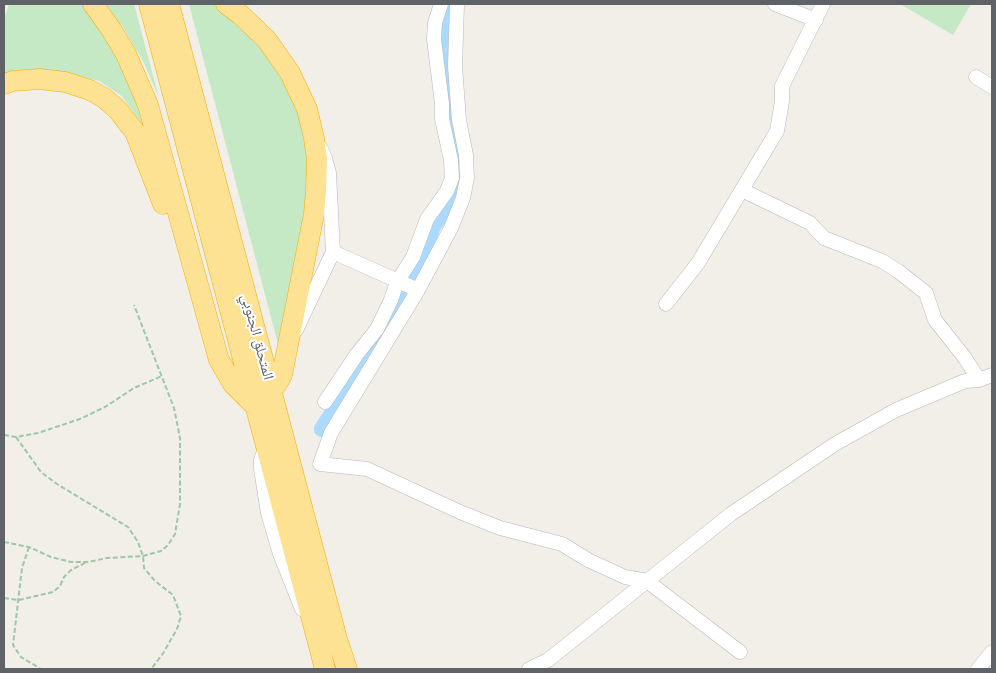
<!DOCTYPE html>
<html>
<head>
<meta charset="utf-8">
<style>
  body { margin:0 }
  #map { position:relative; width:996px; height:673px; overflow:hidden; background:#f1efe8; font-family:Arial,sans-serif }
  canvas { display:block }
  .frame { position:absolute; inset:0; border:5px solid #5f6368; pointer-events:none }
</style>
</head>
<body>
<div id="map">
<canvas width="996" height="673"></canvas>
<div class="frame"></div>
</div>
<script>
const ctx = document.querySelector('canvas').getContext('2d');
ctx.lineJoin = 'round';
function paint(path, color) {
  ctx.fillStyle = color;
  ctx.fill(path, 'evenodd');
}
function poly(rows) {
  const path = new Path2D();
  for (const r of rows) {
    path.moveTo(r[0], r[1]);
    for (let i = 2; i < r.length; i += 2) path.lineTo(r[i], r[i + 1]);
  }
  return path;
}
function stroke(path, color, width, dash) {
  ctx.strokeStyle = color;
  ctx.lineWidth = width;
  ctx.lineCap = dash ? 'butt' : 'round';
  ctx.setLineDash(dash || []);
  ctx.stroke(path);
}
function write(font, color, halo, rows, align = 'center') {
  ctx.font = font + ' Arial,"Noto Naskh Arabic",sans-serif';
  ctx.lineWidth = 4;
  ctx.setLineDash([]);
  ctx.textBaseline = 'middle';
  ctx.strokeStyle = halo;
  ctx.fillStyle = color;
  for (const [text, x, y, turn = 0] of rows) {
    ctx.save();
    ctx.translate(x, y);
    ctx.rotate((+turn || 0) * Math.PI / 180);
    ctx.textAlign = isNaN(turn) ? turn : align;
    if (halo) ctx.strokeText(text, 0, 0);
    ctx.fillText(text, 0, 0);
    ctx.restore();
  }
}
paint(poly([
  [9,4,86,4,134,76,146,130,122,96,99,81,60,71,22,71,4,76,4,19],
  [106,4,134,4,159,98,144,63,123,27],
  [189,4,215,4,223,9,279,66,299,108,306,137,309,189,298,260,278,344],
  [900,4,971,4,953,35]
]), '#c5e8c5');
stroke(poly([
  [322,429,339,403,365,359,383,338,422,258,433,226,446,208,458,183,458,153,450,126,447,103,447,71,443,33,450,4]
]), '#aadaff', 16);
const minor = poly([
  [457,4,455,66,459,120,466,155,467,178,463,198,451,228,418,290,331,433,320,464,367,469,460,512,500,528,562,544,588,560,625,577,647,581,740,652],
  [775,4,816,20],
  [976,77,992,87],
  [742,190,810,223,824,238,882,261,898,271,926,293,935,320,965,358,979,380],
  [333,252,418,290],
  [666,304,698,263,777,131,782,101,782,86,823,4],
  [296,330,333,252,329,173,325,158,320,147],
  [325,402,357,354,377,329,391,300,397,282,413,257,427,219,447,191,452,178,451,160,442,119,442,104,434,39,435,23,441,4],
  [265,448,261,460,261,469,268,513,280,554,302,609],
  [529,669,548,660,731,514,835,444,896,410,965,381,979,380,992,375],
  [978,669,992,652]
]);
const highway = poly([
  [93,4,111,29,126,54,148,105,219,360,233,384,254,405],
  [149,4,325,669],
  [169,4,337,639,347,669],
  [226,4,241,15,267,40,290,73,307,109,314,138,317,159,316,191,314,214,282,375,276,385,271,389,262,392],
  [4,84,13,81,39,79,65,82,90,90,104,98,117,109,135,132,163,204]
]);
stroke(minor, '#b5b8bc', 15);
stroke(highway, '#f9ab00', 21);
stroke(poly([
  [4,435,16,437,38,433,80,419,105,407,134,388,162,376],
  [16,437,41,472,57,484,128,527,138,542,143,556,144,568,155,581,173,595,181,616,177,629,162,655,151,669],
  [4,542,29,547,51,557,71,562,88,562,107,558,143,556,161,551,168,545,175,534,180,504,180,438,174,408,134,305],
  [29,547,22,568,13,645,21,657,41,669],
  [4,598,19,600,53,592,60,586,64,577,71,570,85,563]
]), '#9cc7a9', 2, [5, 2.5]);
stroke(minor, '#fff', 14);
stroke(highway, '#fde293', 20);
write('15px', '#5f6368', '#fff', [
  ["المتحلق الجنوبي",257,337,75]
]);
</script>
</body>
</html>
